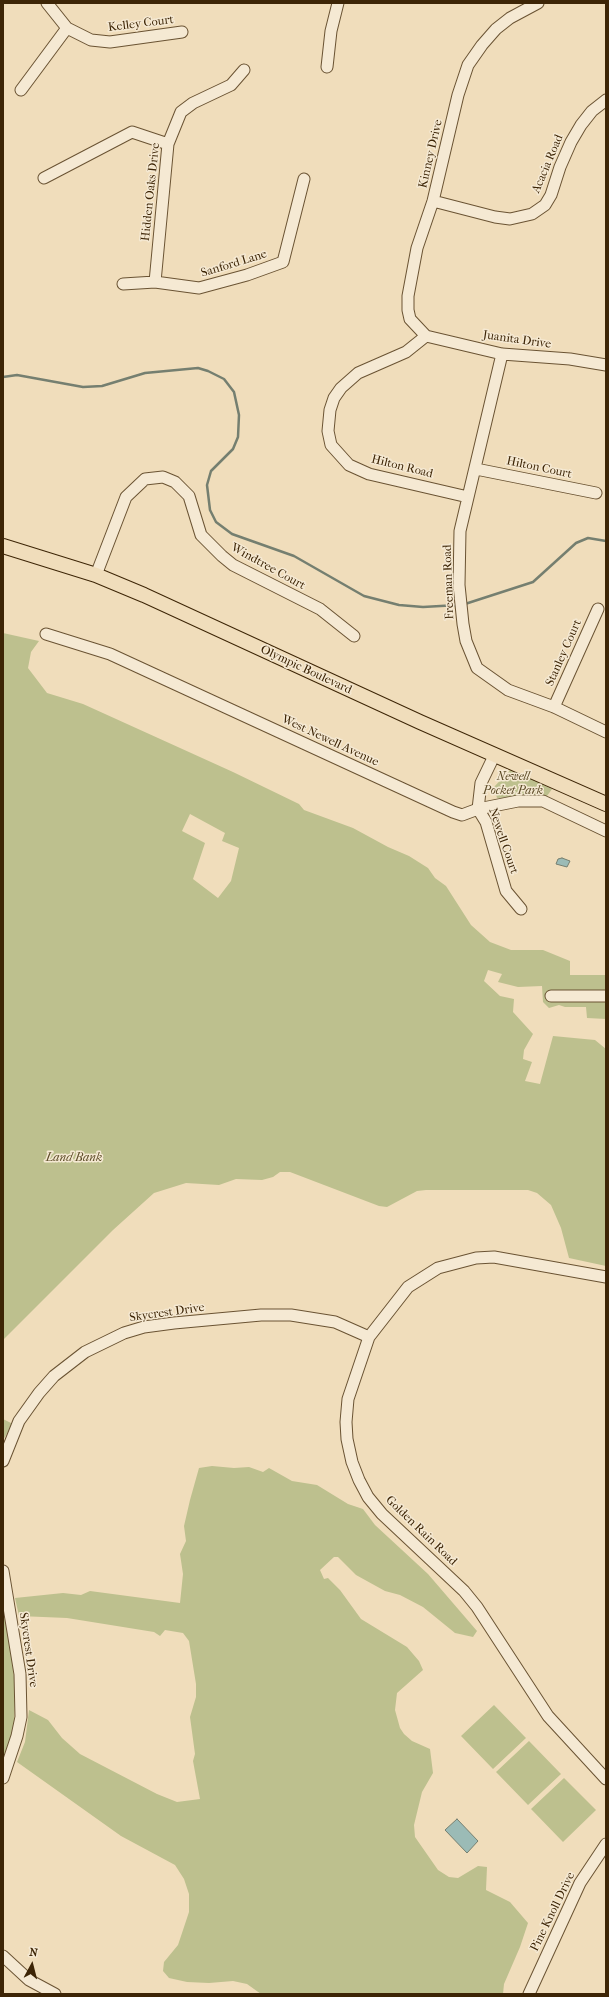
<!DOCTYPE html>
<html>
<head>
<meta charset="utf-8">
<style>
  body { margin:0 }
  #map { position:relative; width:609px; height:1997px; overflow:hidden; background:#f0ddbb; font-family:"IM FELL French Canon",serif }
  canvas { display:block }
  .frame { position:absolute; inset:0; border:4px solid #3d2506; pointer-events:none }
  .north { position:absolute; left:12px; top:1945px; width:40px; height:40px; -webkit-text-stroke:3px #f5e9d3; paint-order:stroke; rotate:7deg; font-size:11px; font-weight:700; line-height:16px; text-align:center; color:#3d2506 }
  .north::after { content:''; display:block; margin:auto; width:14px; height:18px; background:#3d2506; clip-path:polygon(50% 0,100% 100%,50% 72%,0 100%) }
</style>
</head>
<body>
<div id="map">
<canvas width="609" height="1997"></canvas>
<div class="frame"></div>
<div class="north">N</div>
</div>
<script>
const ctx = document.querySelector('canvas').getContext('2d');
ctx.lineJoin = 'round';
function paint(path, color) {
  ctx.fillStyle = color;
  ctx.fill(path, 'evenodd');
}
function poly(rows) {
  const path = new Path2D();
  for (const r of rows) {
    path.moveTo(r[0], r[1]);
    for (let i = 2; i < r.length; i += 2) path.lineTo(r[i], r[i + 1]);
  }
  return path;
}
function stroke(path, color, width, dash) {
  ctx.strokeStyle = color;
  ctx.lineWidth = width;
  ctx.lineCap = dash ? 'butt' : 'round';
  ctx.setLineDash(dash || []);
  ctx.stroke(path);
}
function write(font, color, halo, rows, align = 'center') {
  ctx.font = font + ' "IM FELL French Canon",serif';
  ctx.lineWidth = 3;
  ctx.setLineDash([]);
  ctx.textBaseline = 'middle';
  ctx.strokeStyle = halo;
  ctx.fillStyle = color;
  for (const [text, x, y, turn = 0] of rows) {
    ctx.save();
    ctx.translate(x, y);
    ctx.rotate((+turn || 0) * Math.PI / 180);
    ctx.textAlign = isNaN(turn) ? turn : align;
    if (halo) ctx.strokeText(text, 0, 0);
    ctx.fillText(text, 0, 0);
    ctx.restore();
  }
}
paint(poly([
  [3,633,39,641,31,652,28,668,47,693,83,704,233,772,299,804,304,810,353,828,388,847,409,856,428,868,435,878,446,886,471,925,490,942,511,950,543,950,570,961,570,975,606,975,606,1019,587,1018,586,1007,565,1007,559,1005,549,1008,543,1002,542,986,518,987,498,982,502,974,488,970,484,981,500,996,514,999,513,1012,533,1034,524,1050,523,1059,532,1062,525,1081,540,1084,553,1036,595,1040,606,1049,606,1266,569,1258,561,1228,551,1205,537,1193,528,1190,426,1190,417,1191,387,1207,379,1206,290,1172,280,1172,273,1177,262,1180,236,1179,219,1185,186,1183,154,1193,113,1230,3,1340],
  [190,814,225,833,222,841,239,848,231,881,218,898,193,879,205,843,182,831],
  [511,769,552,789,547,796,497,798,494,787],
  [3,1419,13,1424,3,1440],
  [212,1466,234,1468,249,1467,263,1472,269,1468,292,1481,317,1485,348,1504,363,1509,375,1525,428,1574,477,1631,473,1637,455,1633,423,1607,400,1595,385,1591,356,1575,338,1557,334,1557,320,1570,324,1579,328,1578,340,1590,361,1619,407,1647,419,1661,423,1670,397,1693,395,1710,400,1728,404,1734,412,1741,430,1749,433,1773,422,1792,414,1825,415,1837,438,1870,449,1877,458,1878,478,1866,487,1867,486,1890,510,1902,528,1923,520,1947,504,1984,503,1994,261,1994,247,1984,233,1981,209,1983,187,1982,169,1978,163,1971,164,1962,178,1945,189,1912,189,1894,184,1879,175,1865,121,1836,17,1762,25,1742,29,1710,48,1720,62,1738,80,1754,157,1794,177,1802,200,1799,193,1761,195,1754,190,1717,196,1697,196,1684,189,1641,183,1633,165,1630,160,1636,154,1632,67,1618,19,1616,15,1598,63,1593,81,1595,90,1591,180,1603,183,1574,180,1554,186,1541,184,1526,190,1500,199,1468],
  [3,1611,12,1654,15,1689,14,1727,3,1765],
  [494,1705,526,1738,493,1769,461,1736],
  [529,1741,561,1774,528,1805,496,1772],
  [564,1778,596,1810,563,1842,531,1809]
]), '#bdc08e');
const water = poly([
  [562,858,570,861,567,867,556,864,558,859,562,858],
  [457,1819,478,1841,467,1853,445,1830,457,1819]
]);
paint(water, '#9bbbb6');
stroke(water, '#757f70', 1);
stroke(poly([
  [3,377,17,375,83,387,102,386,145,373,198,368,208,371,224,379,234,392,239,415,238,437,233,449,211,471,207,485,210,510,216,522,232,534,294,556,364,596,399,605,423,607,458,605],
  [465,604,533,582,576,543,588,538,606,541]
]), '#757f70', 2.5);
const minor = poly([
  [47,3,67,28,91,40,110,42,182,32],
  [538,3,510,18,496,29,482,45,468,65,458,95,433,201,417,248,408,296,408,310,410,319,426,336,502,354,570,359,606,365],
  [327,67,331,31,338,3],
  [21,90,67,28],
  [44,178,132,132,168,144],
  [433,201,495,217,510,219,532,214,545,205,551,195,560,167,571,142,581,125,592,111,606,100],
  [155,282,168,144,181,112,193,103,231,85,244,70],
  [123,284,155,282,199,288,247,275,283,262,304,179],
  [426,336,406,352,358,373,341,388,334,398,330,410,328,431,331,445,349,465,369,474,468,497],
  [502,354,460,531,459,585,463,624,466,641,477,668,508,690,554,707,606,732],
  [476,469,596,493],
  [96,575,126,497,145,479,163,477,175,482,189,496,201,535,222,556,233,565,320,609,354,636],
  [46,634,110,654,453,812,462,815,478,809,518,801,543,801,606,831],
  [554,707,598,609],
  [495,754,481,783,478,809,486,822,506,891,521,909],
  [551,996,606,996],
  [606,1277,494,1257,476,1258,438,1268,408,1287,369,1337,348,1399,346,1422,347,1439,352,1462,359,1480,368,1497,382,1514,464,1591,477,1607,548,1716,606,1779],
  [3,1461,19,1421,39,1393,54,1376,85,1352,124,1333,144,1327,174,1323,261,1315,291,1315,335,1322,369,1337],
  [3,1571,20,1674,21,1717,17,1736,3,1778],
  [3,1956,29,1980,55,1994],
  [529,1994,580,1883,606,1844]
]);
const major = poly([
  [3,546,96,575,144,595,420,722,606,804]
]);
stroke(minor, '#6a5333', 13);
stroke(major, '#3d2506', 16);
stroke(minor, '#f5e9d3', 11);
stroke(major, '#f0ddbb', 14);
write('12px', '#3d2506', '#f5e9d3', [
  ["Kelley Court",141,24,-7],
  ["Kinney Drive",431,154,-77],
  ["Acacia Road",548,164,-67],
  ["Hidden Oaks Drive",151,192,-84],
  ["Sanford Lane",234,264,-17],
  ["Juanita Drive",517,340,8],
  ["Hilton Road",402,467,14],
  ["Hilton Court",539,468,12],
  ["Windtree Court",268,567,29],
  ["Freeman Road",449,582,-92],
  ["Stanley Court",564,653,-66],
  ["Olympic Boulevard",306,670,25],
  ["West Newell Avenue",330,741,25],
  ["Newell Court",503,841,71],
  ["Skycrest Drive",167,1313,-8],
  ["Golden Rain Road",421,1531,44],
  ["Skycrest Drive",28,1650,82],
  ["Pine Knoll Drive",553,1912,-64]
]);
write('italic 12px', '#5d4c28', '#f5e9d3', [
  ["Newell",513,777],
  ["Pocket Park",513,791],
  ["Land Bank",74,1158]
]);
</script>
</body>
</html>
